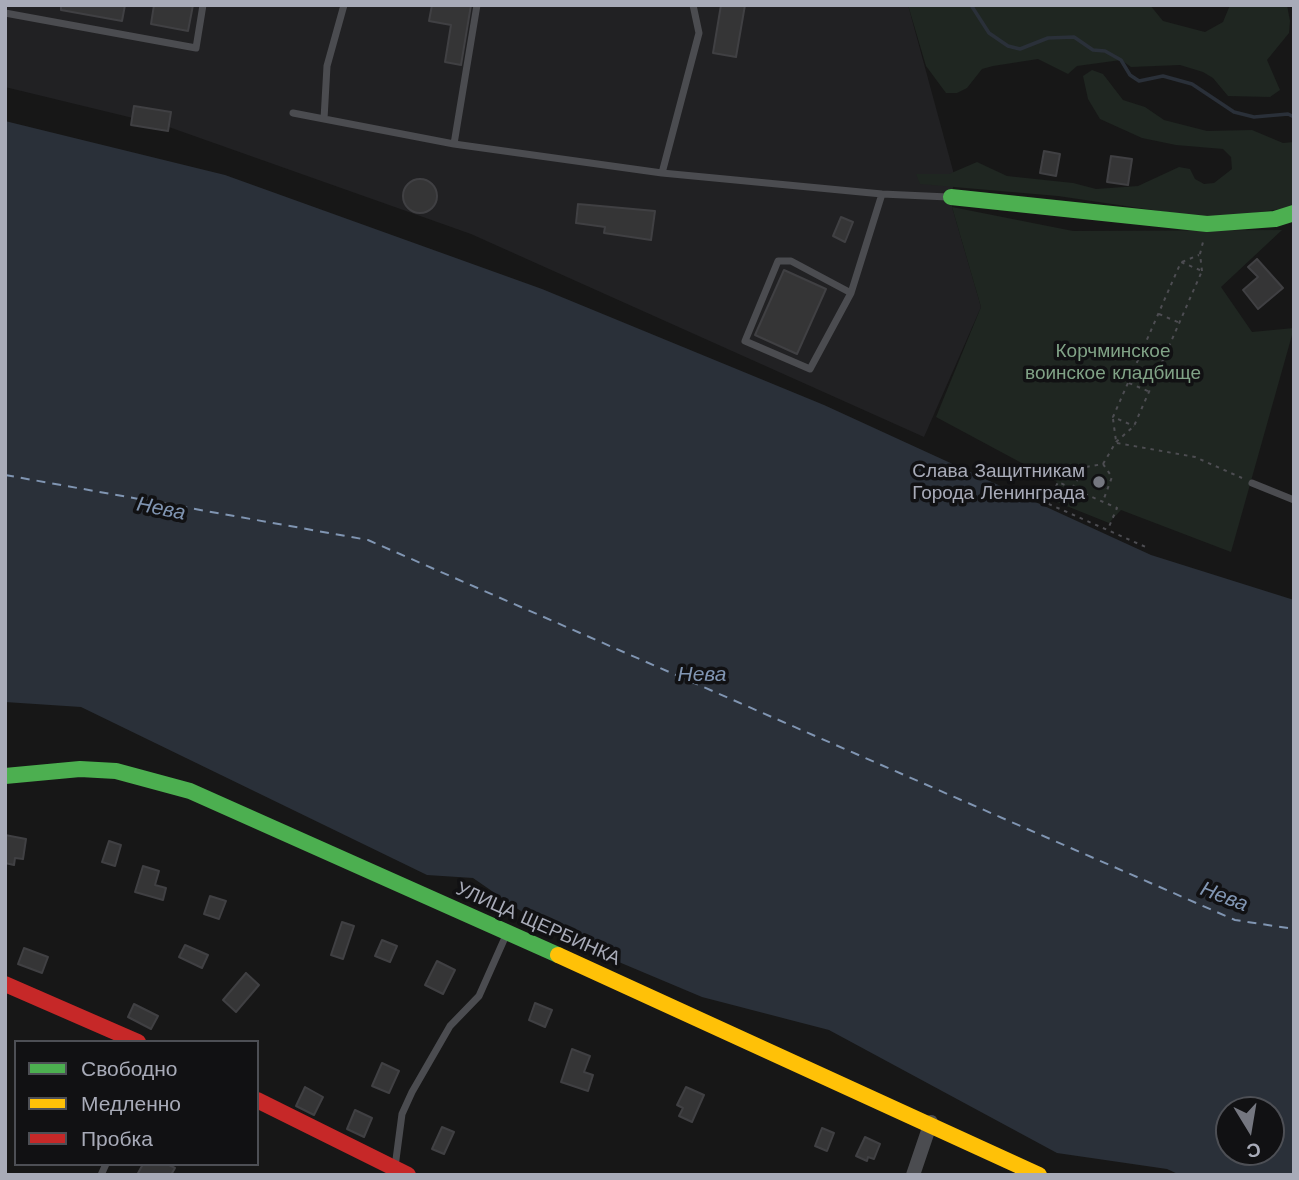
<!DOCTYPE html>
<html>
<head>
<meta charset="utf-8">
<style>
  body { margin:0 }
  #map { position:relative; width:1299px; height:1180px; overflow:hidden; background:#171717; font-family:"Work Sans",sans-serif }
  canvas { display:block }
  .frame { position:absolute; inset:0; border:7px solid #a8abb8; pointer-events:none }
  .legend { position:absolute; left:14px; top:1040px; width:245px; height:126px; box-sizing:border-box; background:#111113; border:2px solid #4d4f55; margin:0; padding:9px 12px; list-style:none; font-size:21px; color:#a8abb8 }
  .legend li { display:flex; align-items:center; gap:14px; height:35px }
  .legend b { width:35px; border:2px solid #4d4f55 }
  .north { position:absolute; left:1215px; top:1096px; width:70px; height:70px; box-sizing:border-box; background:#111113; border:2px solid #4d4f55; border-radius:50%; rotate:169deg; font-size:19px; font-weight:700; line-height:28px; text-align:center; color:#a8abb8 }
  .north::after { content:''; display:block; margin:auto; width:24px; height:32px; background:#757780; clip-path:polygon(50% 0,100% 100%,50% 72%,0 100%) }
</style>
</head>
<body>
<div id="map">
<canvas width="1299" height="1180"></canvas>
<div class="frame"></div>
<ul class="legend">
<li><b style="height:9px;background:#4caf50"></b>Свободно</li>
<li><b style="height:9px;background:#ffc107"></b>Медленно</li>
<li><b style="height:9px;background:#c62828"></b>Пробка</li>
</ul>
<div class="north">С</div>
</div>
<script>
const ctx = document.querySelector('canvas').getContext('2d');
ctx.lineJoin = 'round';
function paint(path, color) {
  ctx.fillStyle = color;
  ctx.fill(path, 'evenodd');
}
function poly(rows) {
  const path = new Path2D();
  for (const r of rows) {
    if (r.length === 3) {
      path.moveTo(r[0] + r[2], r[1]);
      path.arc(r[0], r[1], r[2], 0, 2 * Math.PI);
      continue;
    }
    path.moveTo(r[0], r[1]);
    for (let i = 2; i < r.length; i += 2) path.lineTo(r[i], r[i + 1]);
  }
  return path;
}
function stroke(path, color, width, dash) {
  ctx.strokeStyle = color;
  ctx.lineWidth = width;
  ctx.lineCap = dash ? 'butt' : 'round';
  ctx.setLineDash(dash || []);
  ctx.stroke(path);
}
function write(font, color, halo, rows, align = 'center') {
  ctx.font = font + ' "Work Sans",sans-serif';
  ctx.lineWidth = 7;
  ctx.setLineDash([]);
  ctx.textBaseline = 'middle';
  ctx.strokeStyle = halo;
  ctx.fillStyle = color;
  for (const [text, x, y, turn = 0] of rows) {
    ctx.save();
    ctx.translate(x, y);
    ctx.rotate((+turn || 0) * Math.PI / 180);
    ctx.textAlign = isNaN(turn) ? turn : align;
    if (halo) ctx.strokeText(text, 0, 0);
    ctx.fillText(text, 0, 0);
    ctx.restore();
  }
}
paint(poly([
  [5,5,908,5,955,178,951,197,952,207,981,307,924,437,471,234,166,126,5,87]
]), '#212123');
paint(poly([
  [908,5,1150,5,1163,21,1205,32,1223,22,1230,5,1287,5,1290,21,1289,33,1267,60,1280,90,1270,97,1228,96,1213,78,1203,72,1180,65,1131,67,1121,60,1077,66,1068,74,1038,59,993,66,982,69,967,88,957,93,946,93,926,66],
  [1092,70,1103,74,1123,100,1145,107,1164,120,1207,131,1252,130,1283,143,1294,142,1294,207,1213,219,1058,196,920,184,916,174,949,174,977,162,1007,176,1073,183,1096,189,1138,186,1179,167,1190,169,1195,179,1204,184,1214,183,1232,169,1231,157,1223,149,1176,145,1142,138,1100,119,1088,99,1083,76],
  [952,207,1073,231,1282,230,1221,287,1252,332,1294,328,1231,552,1121,510,1109,523,1049,499,1057,482,936,417,981,307]
]), '#1f2621');
paint(poly([
  [5,121,225,175,542,289,824,405,1151,555,1294,600,1294,1175,1180,1175,1167,1169,1057,1153,829,1030,702,997,557,936,473,878,427,875,81,707,5,702],
  [1229,1110,1271,1110,1271,1152,1229,1152]
]), '#2a3039');
stroke(poly([
  [971,5,989,33,1008,46,1020,49,1048,38,1074,37,1093,50,1105,51,1121,60,1130,75,1139,81,1163,76,1192,84,1234,112,1254,117,1288,114,1294,117]
]), '#2a3039', 3.5);
stroke(poly([
  [5,475,368,540,1235,920,1294,929]
]), '#8095b2', 2, [9, 7]);
const building = poly([
  [61,5,125,5,122,21,61,10,61,5],
  [154,5,193,5,188,31,151,24,154,5],
  [432,5,471,5,461,65,445,62,451,25,429,21,432,5],
  [721,5,745,5,736,57,713,53,721,5],
  [134,106,171,112,168,131,131,125,134,106],
  [1044,151,1060,154,1056,176,1040,173,1044,151],
  [1111,156,1132,159,1128,185,1107,182,1111,156],
  [420,196,17],
  [578,204,655,211,651,240,604,233,605,227,576,223,578,204],
  [841,217,853,222,845,242,833,236,841,217],
  [1257,259,1283,288,1258,309,1243,290,1258,277,1248,267,1257,259],
  [784,270,826,289,797,354,755,335,784,270],
  [5,835,26,839,23,859,15,858,14,865,5,863,5,835],
  [109,841,121,845,115,866,102,862,109,841],
  [143,866,159,871,155,885,166,888,163,900,135,892,143,866],
  [210,896,226,901,219,919,204,914,210,896],
  [342,922,354,926,343,959,331,955,342,922],
  [382,940,397,946,390,962,375,956,382,940],
  [185,945,208,955,202,968,179,957,185,945],
  [24,948,48,957,42,973,18,964,24,948],
  [437,961,455,970,443,994,425,985,437,961],
  [246,973,259,985,236,1012,223,1000,246,973],
  [535,1003,552,1010,545,1027,529,1020,535,1003],
  [134,1004,158,1016,151,1029,128,1017,134,1004],
  [572,1049,590,1056,584,1072,593,1075,588,1091,561,1082,572,1049],
  [382,1063,399,1071,389,1093,372,1086,382,1063],
  [305,1087,323,1097,314,1115,296,1106,305,1087],
  [686,1087,704,1095,692,1122,679,1116,683,1108,677,1105,686,1087],
  [355,1110,372,1118,364,1137,347,1129,355,1110],
  [442,1127,454,1132,444,1154,432,1149,442,1127],
  [822,1128,834,1133,827,1151,815,1146,822,1128],
  [865,1137,880,1144,874,1159,868,1157,867,1161,856,1156,865,1137],
  [143,1164,167,1164,175,1168,171,1175,137,1175,143,1164]
]);
paint(building, '#353536');
stroke(building, '#404043', 2);
stroke(poly([
  [1182,262,1199,255],
  [1202,271,1200,254,1204,238],
  [1159,314,1180,323],
  [1143,348,1163,357],
  [1129,383,1150,392],
  [1113,419,1116,441],
  [1117,443,1195,457,1242,478],
  [1103,464,1116,442,1134,426,1202,271,1181,262,1113,417,1134,426],
  [1072,488,1086,467,1103,464,1112,477,1103,501],
  [1033,497,1148,548],
  [1049,502,1058,482,1117,508,1108,529]
]), '#4d4d52', 2, [3.5, 5]);
stroke(poly([
  [5,13,196,48,203,5],
  [293,113,454,144,662,173,882,194,948,197],
  [324,119,327,66,344,5],
  [454,144,477,5],
  [662,173,699,33,693,5],
  [851,293,791,261,778,261,745,341,810,369,851,293,882,194],
  [1252,483,1294,500],
  [395,1167,402,1114,412,1092,450,1026,479,996,507,933],
  [101,1175,106,1164]
]), '#4b4c50', 7);
stroke(poly([
  [913,1175,931,1122]
]), '#4b4c50', 14);
stroke(poly([
  [951,197,1207,224,1275,219,1294,213],
  [5,776,80,769,116,771,190,791,558,955]
]), '#4caf50', 16);
stroke(poly([
  [558,955,1039,1175]
]), '#ffc107', 16);
stroke(poly([
  [5,984,138,1042],
  [257,1100,408,1175]
]), '#c62828', 16);
for (const [x, y, r, color] of [
  [1099,482,7,"#757780"]
]) {
  const dot = new Path2D();
  dot.arc(x, y, r, 0, 2 * Math.PI);
  ctx.fillStyle = color;
  ctx.fill(dot);
  stroke(dot, '#111113', 2.5);
}
write('19px', '#80a286', '#111113', [
  ["Корчминское",1113,351],
  ["воинское кладбище",1113,373]
]);
write('19px', '#a8abb8', '#111113', [
  ["Слава Защитникам",1085,471],
  ["Города Ленинграда",1085,493]
], 'right');
write('19px', '#a8abb8', '#111113', [
  ["УЛИЦА ЩЕРБИНКА",538,924,24]
]);
write('italic 21px', '#8095b2', '#111113', [
  ["Нева",161,509,11],
  ["Нева",702,675],
  ["Нева",1224,897,21]
]);
</script>
</body>
</html>
